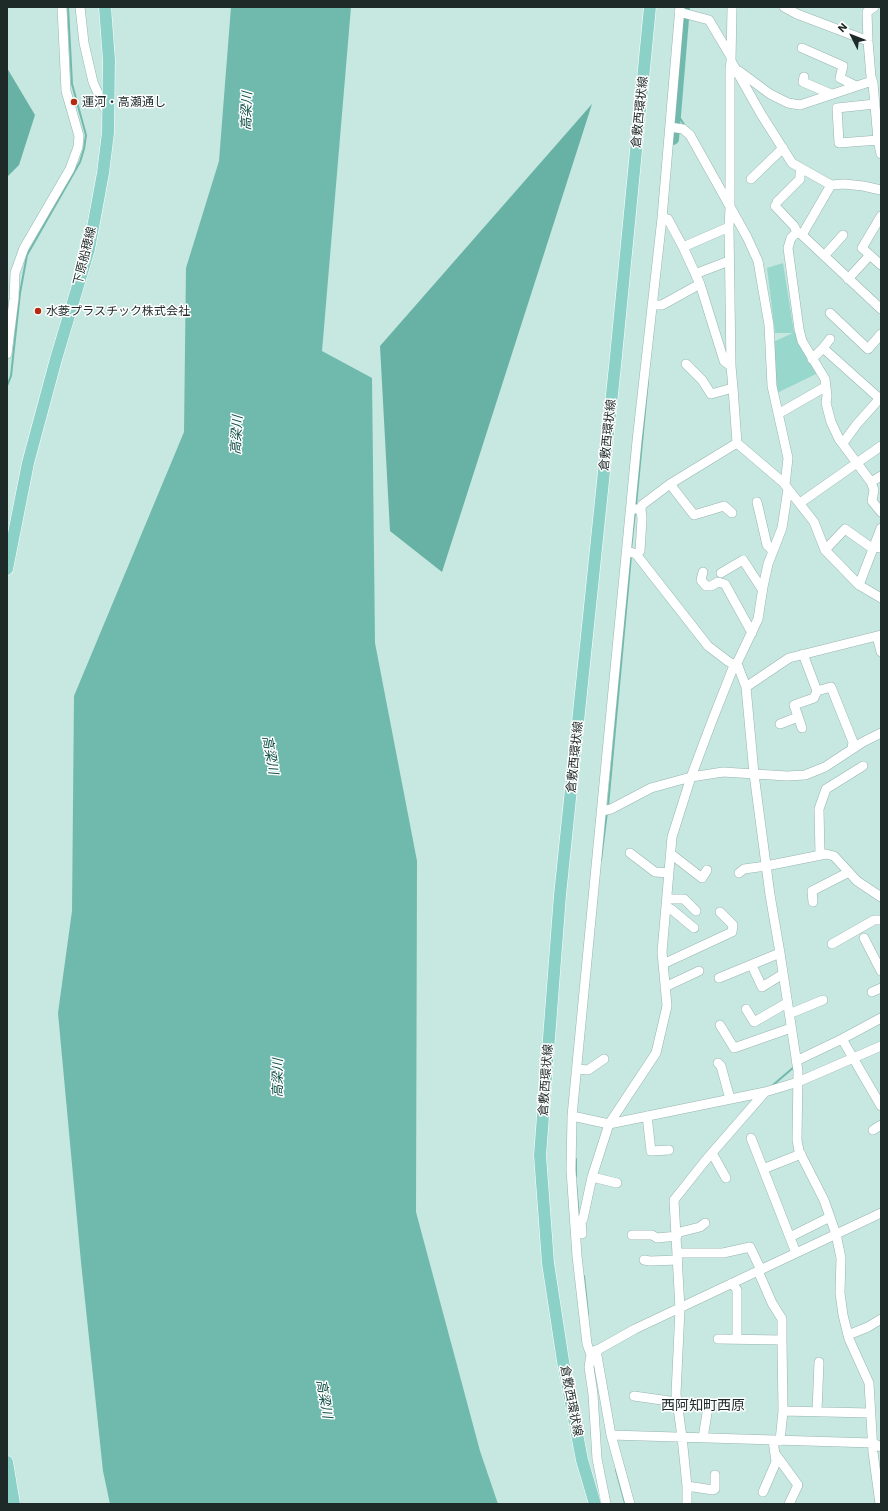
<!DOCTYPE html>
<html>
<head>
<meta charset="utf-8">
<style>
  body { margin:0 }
  #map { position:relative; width:888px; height:1511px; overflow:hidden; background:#c7e7e1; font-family:"Work Sans",sans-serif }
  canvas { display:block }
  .frame { position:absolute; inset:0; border:8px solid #1e2a28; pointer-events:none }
  .north { position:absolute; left:832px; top:16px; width:40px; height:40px; -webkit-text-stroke:3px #fff; paint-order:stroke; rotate:312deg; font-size:11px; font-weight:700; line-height:16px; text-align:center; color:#1e2a28 }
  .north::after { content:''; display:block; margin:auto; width:14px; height:18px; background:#1e2a28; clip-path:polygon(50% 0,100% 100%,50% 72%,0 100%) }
</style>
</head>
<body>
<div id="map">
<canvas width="888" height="1511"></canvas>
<div class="frame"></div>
<div class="north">N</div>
</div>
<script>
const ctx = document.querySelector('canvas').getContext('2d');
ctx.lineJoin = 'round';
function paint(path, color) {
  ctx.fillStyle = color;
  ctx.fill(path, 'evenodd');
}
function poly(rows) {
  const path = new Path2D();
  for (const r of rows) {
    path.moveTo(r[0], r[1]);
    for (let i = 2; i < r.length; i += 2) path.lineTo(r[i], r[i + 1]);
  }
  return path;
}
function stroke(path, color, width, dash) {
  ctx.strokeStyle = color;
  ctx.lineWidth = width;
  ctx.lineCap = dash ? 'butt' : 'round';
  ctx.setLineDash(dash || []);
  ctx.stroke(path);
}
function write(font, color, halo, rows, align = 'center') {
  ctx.font = font + ' "Work Sans","Noto Sans JP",sans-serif';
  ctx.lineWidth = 3;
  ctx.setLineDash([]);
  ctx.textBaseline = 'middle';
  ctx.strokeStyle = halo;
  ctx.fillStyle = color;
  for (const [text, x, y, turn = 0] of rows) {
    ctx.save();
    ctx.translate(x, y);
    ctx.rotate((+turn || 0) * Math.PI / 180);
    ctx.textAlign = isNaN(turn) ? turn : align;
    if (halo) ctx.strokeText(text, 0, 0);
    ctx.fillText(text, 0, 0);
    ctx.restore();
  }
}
paint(poly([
  [783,263,794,332,800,330,820,372,777,393,773,342,793,333,775,333,767,268]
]), '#98d7cc');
paint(poly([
  [7,68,35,115,19,165,7,177],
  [592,104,442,572,390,531,380,346]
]), '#68b1a5');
paint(poly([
  [231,7,351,7,322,351,372,378,375,643,417,861,416,1212,480,1451,498,1504,110,1504,103,1471,81,1262,58,1013,72,911,74,696,184,432,186,268,219,161]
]), '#70b9ad');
stroke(poly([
  [676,112,685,126],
  [7,386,11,376,20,293,27,255,80,162,84,149,86,135,72,84,68,7],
  [636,505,648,380],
  [631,549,635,512],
  [608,806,631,556],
  [601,860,607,812],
  [773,1085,794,1067],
  [576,1159,576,1176],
  [576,1183,579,1218],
  [584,1276,588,1314],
  [616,1470,625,1503]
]), '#70b9ad', 2);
stroke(poly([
  [673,139,684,7]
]), '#70b9ad', 12);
const minor = poly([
  [80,7,84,43,93,82,104,107,108,113],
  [732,7,731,61,761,114,792,163,831,185,844,184,863,186,881,190],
  [784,7,797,14,868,41],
  [874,7,867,12,868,41,871,77,873,83,878,140,881,154],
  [679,12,709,20,731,57],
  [802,48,843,66,840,78,856,86],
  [739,71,770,94,788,103,800,105,872,81],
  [804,77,803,82,831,94],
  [875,104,837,108,839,143,878,140],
  [670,127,683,129,690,135,747,237,758,261,769,325,772,386,788,458,785,485,814,522,825,550,859,585,881,598],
  [751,179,783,148],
  [831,185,802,235,797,232,791,238,788,248,799,329,802,341,825,379,827,396,826,403,831,422,839,439,871,482,874,490,872,501,881,512],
  [777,202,800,179,800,174,801,169],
  [775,206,794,226,797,232],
  [881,216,862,248,881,265],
  [662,218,668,219,683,247,700,284,724,361,731,366],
  [802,235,881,309],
  [683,247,729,227],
  [824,256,843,235],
  [695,274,729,261],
  [848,279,870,255],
  [652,305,662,305,700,284],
  [830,313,868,349,881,334],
  [823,348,830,339],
  [7,354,14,299,15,273,24,248,70,169,78,147,79,136,66,91,62,7],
  [812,359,823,348,880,399],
  [686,364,702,380,711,394,733,388,731,366,729,227,730,208,730,69,731,61],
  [733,388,737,443,785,484],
  [778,414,825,387],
  [843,443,857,424,881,397],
  [871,482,881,476],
  [670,484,694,515,724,506,732,513],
  [757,502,767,545,773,551],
  [800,503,881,446],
  [631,509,641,509,642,505,670,484,737,443],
  [825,550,845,529,869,546,881,548],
  [627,551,636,554,708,646,729,662,738,666,746,687,754,774,770,895,780,953,798,1071,797,1140,799,1151,824,1200,836,1234,841,1258,840,1293,843,1315,849,1339,869,1383,873,1452,880,1504],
  [636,554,640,551,642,519,641,509],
  [703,572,701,580,706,586,711,586,718,582,725,584,752,633],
  [721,573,743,560,762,589],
  [859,585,881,528],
  [877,636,881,652],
  [803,654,817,691,831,687,853,742,852,749],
  [746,687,789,658,881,635],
  [780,724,798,717],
  [802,728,794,705,814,698,817,691],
  [602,811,611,809,651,788,691,777,723,772,787,776,805,775,825,767,863,742,881,733],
  [630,853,655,872,669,873],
  [671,854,702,878,707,870],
  [820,855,819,809,826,789,863,766],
  [739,873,744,869,766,866,826,854,834,856,857,881,881,897],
  [667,899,684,899,696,911],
  [813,902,812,891,849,872],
  [667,907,671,909,694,928],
  [864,938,881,971],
  [832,944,874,920,881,920],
  [663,964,732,932,733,925,720,912],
  [754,970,762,987,783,974],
  [719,978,780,953],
  [665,987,699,971],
  [872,992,881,988],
  [746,1009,754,1022,787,1003],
  [789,1014,823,1000],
  [720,1025,734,1048,791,1028],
  [842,1039,881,1106],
  [796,1061,842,1039,881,1018],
  [718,1063,721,1066,730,1099],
  [577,1069,588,1070,604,1059],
  [572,1116,609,1124,765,1092,798,1082,881,1046],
  [647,1116,651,1151,669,1150],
  [873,1130,881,1125],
  [751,1138,796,1253],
  [712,1153,726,1178],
  [763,1169,801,1154],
  [592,1177,617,1183],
  [676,1233,700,1227,705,1223],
  [582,1234,581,1221,583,1219,592,1177,609,1124,656,1053,667,1006,662,952,672,837,691,777,712,721,733,668,738,661,758,619,763,587,768,564,782,528,788,489],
  [632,1235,652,1235,657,1238,677,1236],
  [790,1237,830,1217],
  [678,1253,723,1253,750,1247,761,1270],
  [644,1260,650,1261,678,1260],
  [758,1271,772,1303,782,1319,782,1340],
  [732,1283,737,1290,737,1339],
  [848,1335,868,1327,881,1319],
  [718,1339,782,1340,783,1411,780,1441],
  [596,1350,611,1435,630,1504],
  [591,1355,587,1344,577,1256,571,1170,572,1116,637,441,662,218,680,7],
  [634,1396,676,1402],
  [783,1411,870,1413],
  [817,1411,819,1362],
  [611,1435,873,1443,881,1447],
  [703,1438,708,1407],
  [776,1455,798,1485,789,1504],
  [687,1486,713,1490,715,1489,715,1475],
  [763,1492,776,1462,773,1440],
  [606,1504,597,1459,593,1394,589,1367,591,1355,594,1352,635,1329,881,1213],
  [687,1504,687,1486,682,1437,676,1394,680,1309,674,1200,705,1161,765,1092]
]);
const major = poly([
  [7,569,28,463,56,359,89,249,103,173,108,133,109,60,105,7],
  [7,1462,14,1504],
  [595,1504,582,1460,563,1361,548,1263,540,1155,560,895,616,356,650,7]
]);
stroke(minor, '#97b5b0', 10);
stroke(major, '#fff', 13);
stroke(minor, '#fff', 9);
stroke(major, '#8bd1c8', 12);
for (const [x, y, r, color] of [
  [74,102,4,"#b5290e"],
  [38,311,4,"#b5290e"]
]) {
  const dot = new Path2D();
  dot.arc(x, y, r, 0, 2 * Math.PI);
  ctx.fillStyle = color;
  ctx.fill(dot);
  stroke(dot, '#fff', 1.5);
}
write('12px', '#1e2a28', '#fff', [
  ["運河・高瀬通し",82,102],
  ["水菱プラスチック株式会社",46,311]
], 'left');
write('12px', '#1e2a28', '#fff', [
  ["倉敷西環状線",640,112,-84],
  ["下原船穂線",85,256,-76],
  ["倉敷西環状線",608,435,-84],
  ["倉敷西環状線",575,757,-84],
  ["倉敷西環状線",546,1080,-86],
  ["倉敷西環状線",571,1401,79]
]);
write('italic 13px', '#0c4d45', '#fff', [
  ["高梁川",247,111,-88],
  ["高梁川",237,435,-87],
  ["高梁川",270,755,80],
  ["高梁川",278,1078,-90],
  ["高梁川",324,1399,80]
]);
write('14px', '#1e2a28', '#fff', [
  ["西阿知町西原",703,1406]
]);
</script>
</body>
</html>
